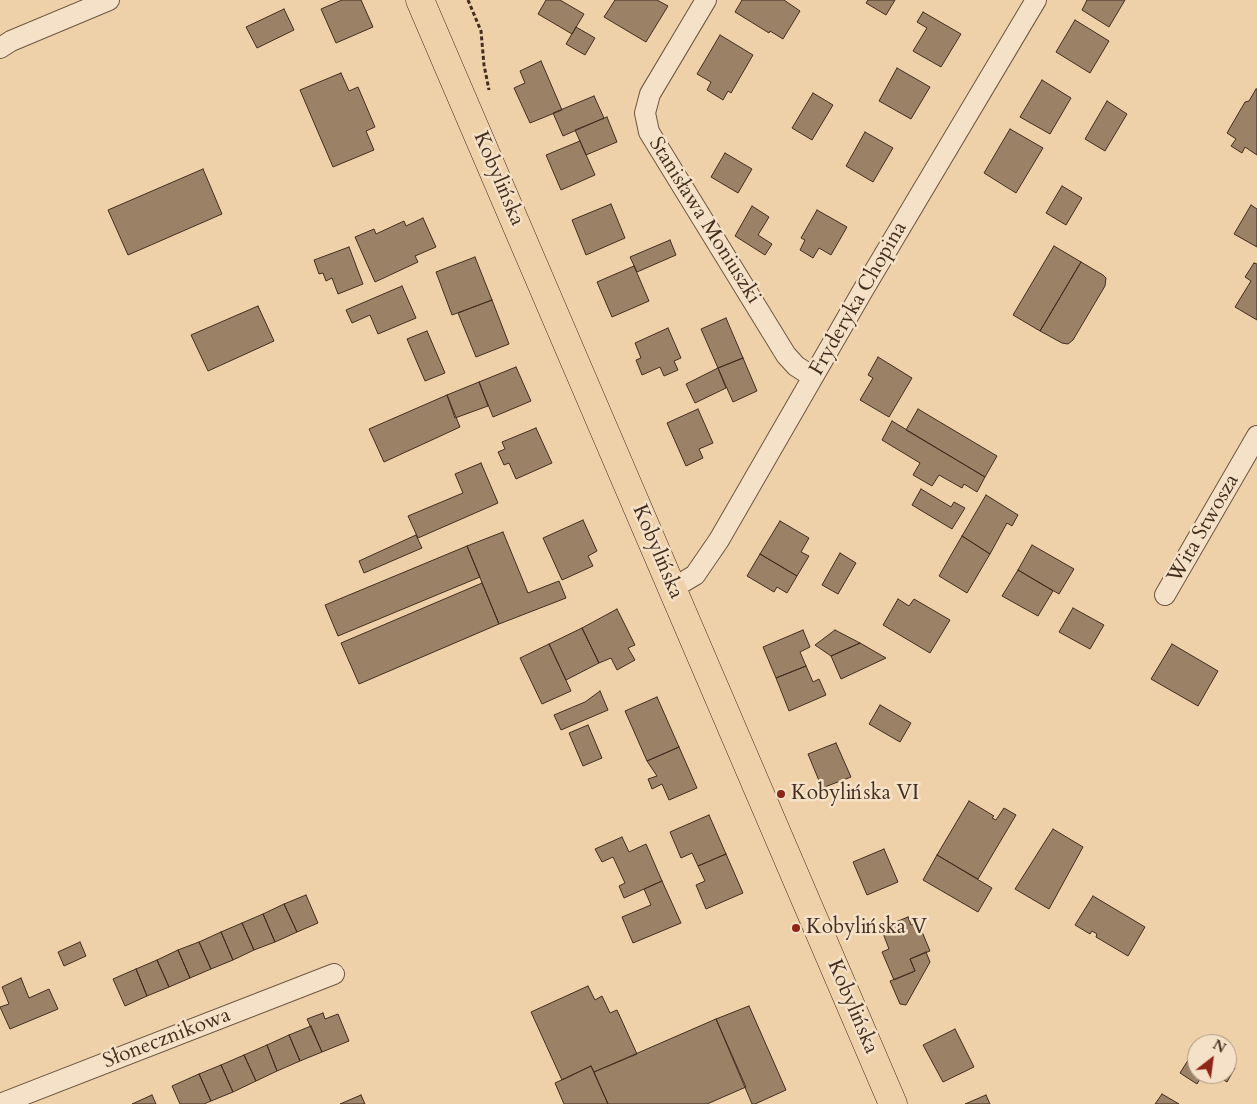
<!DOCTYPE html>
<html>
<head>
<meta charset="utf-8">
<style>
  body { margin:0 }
  #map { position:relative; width:1257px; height:1104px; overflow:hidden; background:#eed1a9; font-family:Cardo,serif }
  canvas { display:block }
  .north { position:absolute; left:1187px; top:1034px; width:50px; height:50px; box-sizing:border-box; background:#f4e1c7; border:1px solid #ad9984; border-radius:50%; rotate:30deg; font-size:14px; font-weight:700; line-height:20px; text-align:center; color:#422d1f }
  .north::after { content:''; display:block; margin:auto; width:18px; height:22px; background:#8f2418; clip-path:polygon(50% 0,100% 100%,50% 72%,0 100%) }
</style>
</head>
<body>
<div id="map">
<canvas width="1257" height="1104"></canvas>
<div class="north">N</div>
</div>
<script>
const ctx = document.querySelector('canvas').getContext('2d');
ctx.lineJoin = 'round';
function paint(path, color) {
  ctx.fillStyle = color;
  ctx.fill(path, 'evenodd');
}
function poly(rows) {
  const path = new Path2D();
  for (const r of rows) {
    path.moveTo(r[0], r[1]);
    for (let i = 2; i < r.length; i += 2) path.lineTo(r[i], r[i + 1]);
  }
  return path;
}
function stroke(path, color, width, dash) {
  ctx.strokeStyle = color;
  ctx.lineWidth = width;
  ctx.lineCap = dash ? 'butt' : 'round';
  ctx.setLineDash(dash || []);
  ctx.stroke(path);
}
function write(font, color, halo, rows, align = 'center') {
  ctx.font = font + ' Cardo,serif';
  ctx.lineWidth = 5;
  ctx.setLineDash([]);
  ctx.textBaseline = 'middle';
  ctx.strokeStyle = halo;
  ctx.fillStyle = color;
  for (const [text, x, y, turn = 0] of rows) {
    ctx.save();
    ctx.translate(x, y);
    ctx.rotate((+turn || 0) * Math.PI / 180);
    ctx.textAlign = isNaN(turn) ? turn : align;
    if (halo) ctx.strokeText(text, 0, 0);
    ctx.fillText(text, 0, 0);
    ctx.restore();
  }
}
const building = poly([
  [342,0,361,0,373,27,336,43,321,9,342,0],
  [546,0,560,0,584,14,572,34,538,14,546,0],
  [615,0,657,0,668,6,646,42,604,17,615,0],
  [742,0,784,0,800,11,783,39,770,31,769,33,735,12,742,0],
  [868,0,895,0,886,15,866,3,868,0],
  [1087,0,1125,0,1109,27,1082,10,1087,0],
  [284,9,294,30,257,48,246,27,284,9],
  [923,12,961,34,941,67,913,51,927,28,917,22,923,12],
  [1075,20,1109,41,1090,73,1056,52,1075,20],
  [576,27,595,38,585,55,566,44,576,27],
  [720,35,753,55,731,93,728,91,723,100,707,90,711,82,697,74,720,35],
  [541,61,562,110,530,123,514,88,525,83,520,71,541,61],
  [897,68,930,87,911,119,879,101,897,68],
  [341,73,349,91,358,87,375,127,366,131,374,150,333,167,300,90,341,73],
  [1042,80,1071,98,1050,134,1020,117,1042,80],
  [1256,89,1257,89,1257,155,1245,147,1242,153,1231,146,1236,139,1227,133,1245,102,1249,101,1256,89],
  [813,93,833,105,812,140,792,128,813,93],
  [594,96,604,118,563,136,553,113,594,96],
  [1107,101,1127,114,1105,151,1085,139,1107,101],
  [607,117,617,142,586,155,575,130,607,117],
  [1010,129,1043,148,1016,193,984,173,1010,129],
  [865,132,893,148,873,182,846,166,865,132],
  [580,141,595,175,561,190,546,155,580,141],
  [725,153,752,169,738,193,711,177,725,153],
  [203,169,222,214,128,255,108,210,203,169],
  [1062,186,1082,198,1066,225,1046,213,1062,186],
  [611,204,625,238,586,255,572,220,611,204],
  [1251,205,1257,209,1257,247,1234,234,1251,205],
  [752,206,769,217,758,235,772,244,765,255,735,236,752,206],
  [817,210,847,227,831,255,819,248,813,258,800,250,805,240,801,238,817,210],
  [423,218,436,247,415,256,418,262,375,282,355,237,374,229,376,234,404,221,406,226,423,218],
  [670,240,676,255,637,272,630,257,670,240],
  [1054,246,1081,262,1040,331,1013,315,1054,246],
  [349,247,363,284,338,294,332,278,326,281,323,273,319,274,314,260,349,247],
  [475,257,492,300,452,315,436,272,475,257],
  [1081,262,1103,275,1106,278,1105,286,1073,340,1068,344,1062,343,1040,331,1081,262],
  [1254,263,1257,264,1257,320,1235,307,1251,281,1245,277,1254,263],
  [634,266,649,301,612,317,597,282,634,266],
  [402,286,416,318,378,334,370,315,352,323,346,310,402,286],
  [492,300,509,344,476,357,458,313,492,300],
  [258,306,274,341,208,371,191,335,258,306],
  [726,318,743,358,718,368,701,329,726,318],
  [668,328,681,358,674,361,678,370,664,376,660,367,642,375,636,360,641,358,635,343,668,328],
  [427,331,445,373,425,381,407,339,427,331],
  [878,357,912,378,889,417,860,400,873,378,868,375,878,357],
  [743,358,757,391,733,402,718,368,743,358],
  [516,367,531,401,493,417,479,382,516,367],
  [718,368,726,388,695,403,686,384,718,368],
  [479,382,488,406,455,418,447,395,479,382],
  [447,395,460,427,384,462,369,429,447,395],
  [698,409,713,443,699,449,703,458,686,466,667,423,698,409],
  [918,409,997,456,985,477,906,430,918,409],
  [892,421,985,477,977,492,964,484,962,488,939,475,932,486,913,475,920,463,882,440,892,421],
  [536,428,552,463,516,479,509,463,504,465,498,452,505,449,502,442,536,428],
  [481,463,498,503,418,538,408,516,463,493,455,474,481,463],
  [921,489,951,507,954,502,965,508,952,529,912,505,921,489],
  [986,495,1018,515,1012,526,1007,523,990,554,962,536,986,495],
  [583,520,597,551,588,556,593,566,562,580,543,538,583,520],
  [780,521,809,538,801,552,809,556,797,576,760,554,780,521],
  [503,532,528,593,559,581,566,598,499,624,467,546,503,532],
  [416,535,422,548,364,573,359,561,416,535],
  [962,536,990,554,967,593,939,576,962,536],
  [1032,545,1074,569,1059,594,1018,570,1032,545],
  [467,546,480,577,338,636,325,605,467,546],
  [840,553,856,563,838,594,822,585,840,553],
  [760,554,797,576,787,593,777,587,774,592,747,576,760,554],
  [1018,570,1053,591,1038,616,1002,596,1018,570],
  [482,583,499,624,359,684,341,643,482,583],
  [898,599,909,606,914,599,950,620,930,653,883,625,898,599],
  [1073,608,1104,625,1090,649,1059,632,1073,608],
  [617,609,635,645,628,648,635,660,617,670,611,658,599,663,582,628,617,609],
  [582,628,599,663,566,680,549,644,582,628],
  [803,630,810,647,800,652,806,666,776,678,763,647,803,630],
  [835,630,860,643,831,656,815,645,835,630],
  [860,643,886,658,841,679,831,656,860,643],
  [549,644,571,691,542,704,520,658,549,644],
  [1172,644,1218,671,1198,706,1151,679,1172,644],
  [806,666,813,682,819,679,826,695,789,711,776,678,806,666],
  [600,691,608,710,561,730,554,715,585,702,600,691],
  [657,697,679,747,647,761,625,711,657,697],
  [880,705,911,723,900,742,869,724,880,705],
  [588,725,602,758,583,766,569,733,588,725],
  [836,743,851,777,822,788,808,754,836,743],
  [679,747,697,788,669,800,662,784,652,789,648,779,657,776,647,761,679,747],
  [969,801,994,816,992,818,996,820,1004,808,1016,815,978,879,937,855,969,801],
  [709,815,726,854,698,866,692,853,681,858,670,832,709,815],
  [1053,829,1083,847,1049,909,1015,889,1053,829],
  [622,837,629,852,646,844,662,881,624,898,619,886,625,883,613,857,602,862,595,849,622,837],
  [884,849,898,882,867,895,853,862,884,849],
  [726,854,743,893,706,909,696,885,705,881,698,866,726,854],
  [937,855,992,888,978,912,923,880,937,855],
  [662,881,681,923,633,943,622,917,651,905,644,889,662,881],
  [306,895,318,923,297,932,284,904,306,895],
  [1093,896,1145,927,1128,956,1096,937,1097,934,1092,931,1090,934,1075,925,1093,896],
  [284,904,297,932,275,942,263,914,284,904],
  [263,914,275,942,254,950,242,923,263,914],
  [908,917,911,925,918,922,930,951,910,959,915,971,894,980,882,952,889,949,881,928,908,917],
  [242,923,254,950,233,960,221,932,242,923],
  [221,932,233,960,211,969,199,942,221,932],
  [80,942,86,956,64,966,58,952,80,942],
  [199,942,211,969,190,978,178,950,199,942],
  [178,950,190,978,169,987,157,960,178,950],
  [926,952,930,962,906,1005,900,1004,890,981,915,971,910,959,926,952],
  [157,960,169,987,147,996,136,969,157,960],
  [136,969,147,996,125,1006,113,979,136,969],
  [21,978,29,998,49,989,58,1009,10,1029,0,1007,9,1004,2,987,21,978],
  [588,986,595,1000,602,996,610,1013,617,1010,637,1054,594,1072,591,1066,562,1080,531,1012,588,986],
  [749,1006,786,1090,755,1104,752,1104,716,1019,749,1006],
  [323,1013,325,1019,338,1014,349,1041,322,1052,307,1019,323,1013],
  [716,1019,746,1087,707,1104,608,1104,594,1072,716,1019],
  [311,1026,322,1052,300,1061,289,1035,311,1026],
  [955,1029,974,1067,943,1082,923,1045,955,1029],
  [289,1035,300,1061,277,1071,267,1045,289,1035],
  [267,1045,277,1071,256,1081,244,1055,267,1045],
  [1197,1046,1197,1074,1203,1074,1197,1084,1180,1073,1197,1046],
  [244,1055,256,1081,233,1092,221,1065,244,1055],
  [1227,1063,1235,1068,1227,1082,1214,1074,1227,1074,1227,1063],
  [221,1065,233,1092,211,1101,199,1074,221,1065],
  [591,1066,608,1104,564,1104,555,1083,591,1066],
  [199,1074,211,1101,204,1104,180,1104,172,1086,199,1074],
  [1162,1094,1179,1104,1155,1104,1162,1094],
  [152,1095,156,1104,132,1104,152,1095],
  [361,1095,365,1104,340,1104,361,1095],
  [986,1095,990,1104,965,1104,986,1095]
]);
paint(building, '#9b8267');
stroke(building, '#422d1f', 1);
const street = poly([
  [706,0,650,94,645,113,649,132,786,355,796,366,813,377],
  [0,48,11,41,109,0],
  [673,588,695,575,719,540,862,292,1036,0],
  [1165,595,1257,436],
  [0,1104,334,974]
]);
const primary = poly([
  [420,0,893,1104]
]);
stroke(street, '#6d5642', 22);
stroke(primary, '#422d1f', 29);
stroke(poly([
  [468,0,481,31,484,65,489,90]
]), '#422d1f', 3, [4, 2.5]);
stroke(street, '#f4e1c7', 20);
stroke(primary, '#eed1a9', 28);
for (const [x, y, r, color] of [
  [781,794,5,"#8f2418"],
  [796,928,5,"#8f2418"]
]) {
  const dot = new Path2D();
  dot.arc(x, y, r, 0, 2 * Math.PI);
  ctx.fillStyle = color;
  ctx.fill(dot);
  stroke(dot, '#f4e1c7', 2);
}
write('21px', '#422d1f', '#f4e1c7', [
  ["Kobylińska",498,179,67],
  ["Stanisława Moniuszki",704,221,58],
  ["Fryderyka Chopina",859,299,-60],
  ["Wita Stwosza",1204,529,-60],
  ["Kobylińska",657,552,67],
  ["Kobylińska",852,1007,67],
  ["Słonecznikowa",167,1039,-21]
]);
write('21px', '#422d1f', '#f4e1c7', [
  ["Kobylińska VI",791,794],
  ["Kobylińska V",806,928]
], 'left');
</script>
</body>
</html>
